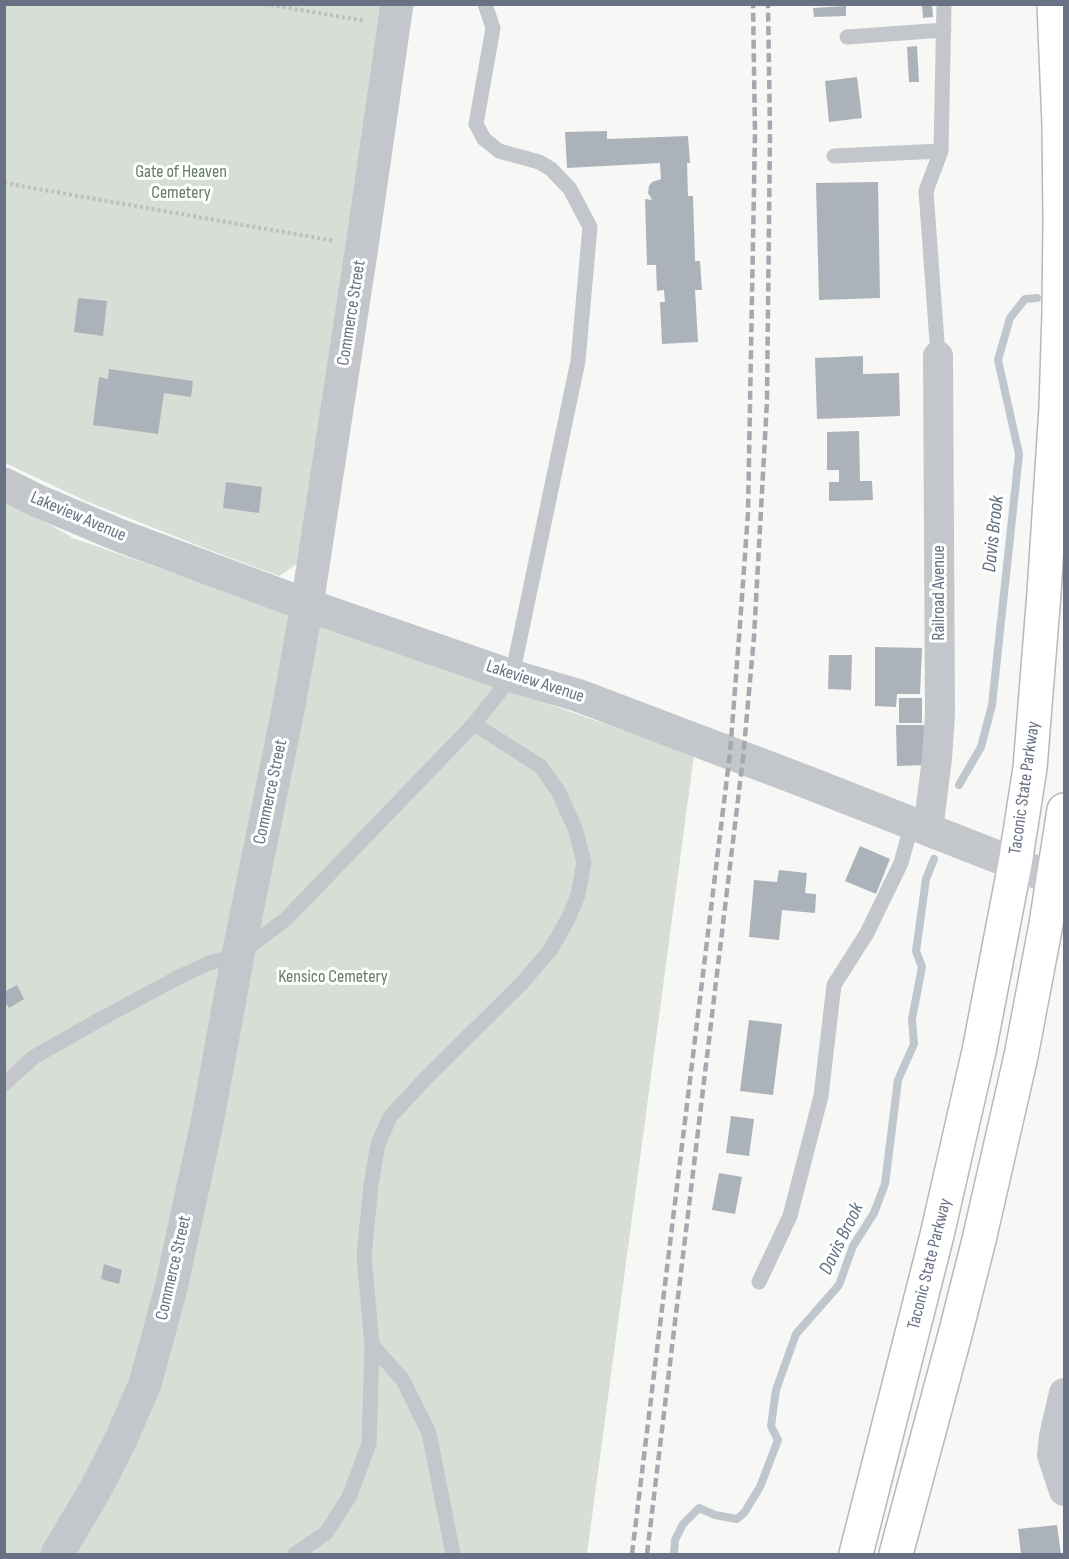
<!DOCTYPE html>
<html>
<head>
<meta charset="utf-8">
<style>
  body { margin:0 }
  #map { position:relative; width:1069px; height:1559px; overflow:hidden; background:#f7f7f5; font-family:"Sofia Sans Condensed",sans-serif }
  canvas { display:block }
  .frame { position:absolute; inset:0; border:6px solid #687284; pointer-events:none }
</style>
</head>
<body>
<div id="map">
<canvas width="1069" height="1559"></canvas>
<div class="frame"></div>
</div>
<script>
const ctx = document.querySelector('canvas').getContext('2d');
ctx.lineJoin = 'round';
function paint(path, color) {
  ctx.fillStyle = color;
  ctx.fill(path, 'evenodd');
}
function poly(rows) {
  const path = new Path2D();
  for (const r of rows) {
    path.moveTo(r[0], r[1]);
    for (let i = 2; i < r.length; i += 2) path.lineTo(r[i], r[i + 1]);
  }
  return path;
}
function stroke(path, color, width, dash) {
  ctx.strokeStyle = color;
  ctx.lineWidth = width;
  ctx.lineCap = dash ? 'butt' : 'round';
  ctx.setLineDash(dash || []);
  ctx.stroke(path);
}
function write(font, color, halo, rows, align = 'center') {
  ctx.font = font + ' "Sofia Sans Condensed",sans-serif';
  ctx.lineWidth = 6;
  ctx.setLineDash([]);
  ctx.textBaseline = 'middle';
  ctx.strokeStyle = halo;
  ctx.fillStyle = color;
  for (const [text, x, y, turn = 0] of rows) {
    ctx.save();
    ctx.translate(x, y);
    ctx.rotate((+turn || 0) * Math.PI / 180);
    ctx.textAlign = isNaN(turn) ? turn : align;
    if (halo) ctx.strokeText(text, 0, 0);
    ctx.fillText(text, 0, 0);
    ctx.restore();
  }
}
paint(poly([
  [5,5,386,5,298,563,279,576,212,551,86,501,5,463],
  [4,498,73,538,694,755,587,1554,5,1554]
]), '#d7ded6');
stroke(poly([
  [959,785,981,747,992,705,1019,454,998,360,1010,318,1025,299,1037,298],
  [674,1554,675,1540,683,1524,699,1508,715,1515,737,1519,744,1513,760,1487,778,1440,771,1426,776,1390,796,1334,839,1285,853,1246,874,1213,885,1184,898,1080,914,1044,912,1019,922,967,916,951,926,879,934,859]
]), '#bfc6cc', 8);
paint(poly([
  [922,4,932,4,933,17,923,18],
  [846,6,846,16,814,17,813,8],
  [917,46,919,82,909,82,907,47],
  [857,77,862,118,829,122,825,81],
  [607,131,607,139,688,136,690,163,687,163,688,196,693,196,695,261,700,261,702,290,695,290,698,342,662,344,660,302,665,302,664,290,657,291,656,265,647,265,645,199,652,200,648,193,649,186,652,182,661,179,660,163,567,168,565,132],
  [878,182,880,298,819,300,816,183],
  [78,298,107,301,103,336,74,332],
  [863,356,863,374,899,373,900,416,817,419,815,358],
  [109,369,193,381,191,397,164,393,158,434,93,425,99,377,108,379],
  [859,431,860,481,872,481,873,500,829,501,829,482,839,482,839,470,827,470,827,432],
  [226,482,262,487,259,513,223,508],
  [875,647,922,648,920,694,897,694,896,707,875,706],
  [829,655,852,655,851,690,828,689],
  [899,698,922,698,922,723,899,723],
  [896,725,924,725,925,765,897,766],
  [860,846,890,859,876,894,845,881],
  [779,870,807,873,805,893,816,894,815,913,782,910,779,940,749,937,754,880,777,882],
  [17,985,24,999,9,1008,4,1000,4,992],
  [749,1020,782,1024,773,1095,740,1091],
  [731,1116,754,1119,749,1156,726,1153],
  [719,1173,742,1177,735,1214,712,1210],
  [104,1264,122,1270,119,1284,101,1279],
  [1057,1525,1061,1554,1021,1554,1018,1529]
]), '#acb2b9');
const trunk = poly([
  [856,1554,937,1235,979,1051,1015,864,1030,768,1044,593,1056,408,1059,312,1060,220,1059,125,1054,4],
  [896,1554,956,1331,979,1240,1021,1056,1046,924,1064,810]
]);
stroke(trunk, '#b6b8bc', 36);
stroke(poly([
  [265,4,365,21],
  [4,183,335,241]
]), '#bdbec1', 4, [3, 3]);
stroke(poly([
  [847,37,944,30],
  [834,156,941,151],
  [938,356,926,191,941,151,944,4],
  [4,1084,34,1057,99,1020,179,977,209,963,238,955,286,919,474,724,512,676,578,361,590,227,570,189,551,169,539,162,499,151,484,139,476,124,493,28,485,4],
  [759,1282,790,1216,821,1096,834,985,867,933,901,863,912,823],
  [372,1345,403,1380,429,1433,453,1554],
  [295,1554,326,1533,349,1497,369,1444,372,1345,364,1256,371,1185,378,1144,390,1117,425,1079,523,982,551,949,569,917,578,895,584,862,575,828,558,791,540,766,474,724]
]), '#c3c6ca', 15);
stroke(poly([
  [928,830,937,758,940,714,938,356],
  [1064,1393,1054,1436,1052,1455,1064,1491]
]), '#c3c6ca', 30);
stroke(poly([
  [4,484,38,501,121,536,307,605,512,676,577,695,804,781,1064,883],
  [57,1554,94,1492,121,1439,145,1384,171,1288,207,1123,238,955,289,705,307,605,362,246,397,4]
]), '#c3c6ca', 33);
stroke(trunk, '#fff', 33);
stroke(poly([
  [632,1554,730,753,739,638,748,513,755,133,753,4],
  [647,1554,743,758,754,637,767,401,770,133,768,4]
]), '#a4a8af', 4.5, [9, 4.5]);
write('18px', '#677b67', '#fff', [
  ["Gate of Heaven",181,172],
  ["Cemetery",181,193],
  ["Kensico Cemetery",333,977]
]);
write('18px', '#687284', '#fff', [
  ["Commerce Street",352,313,-81],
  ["Lakeview Avenue",78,517,23],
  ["Railroad Avenue",939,593,-90],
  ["Lakeview Avenue",535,682,18],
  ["Taconic State Parkway",1025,788,-82],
  ["Commerce Street",271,792,-78],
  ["Taconic State Parkway",930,1264,-76],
  ["Commerce Street",174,1268,-77]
]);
write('italic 20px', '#64737f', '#fff', [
  ["Davis Brook",994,534,-84],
  ["Davis Brook",842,1239,-64]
]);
</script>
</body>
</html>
